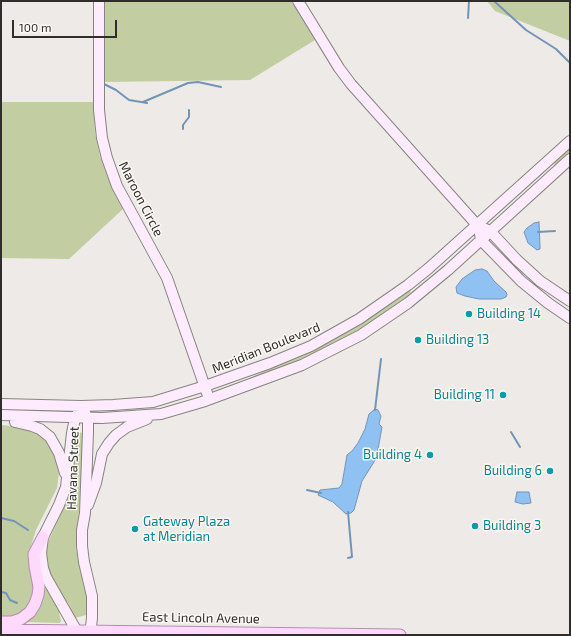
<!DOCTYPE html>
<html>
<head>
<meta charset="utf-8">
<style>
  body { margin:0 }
  #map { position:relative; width:571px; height:636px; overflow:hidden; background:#eeeae7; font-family:"Exo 2",sans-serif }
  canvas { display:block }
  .frame { position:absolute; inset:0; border:2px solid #2f2e2c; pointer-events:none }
  .scale { position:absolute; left:12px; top:20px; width:105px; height:18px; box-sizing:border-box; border:2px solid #2f2e2c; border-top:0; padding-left:5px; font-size:12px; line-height:14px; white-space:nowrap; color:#2f2e2c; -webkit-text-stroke:3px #fbf8f4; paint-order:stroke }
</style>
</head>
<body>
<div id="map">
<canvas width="571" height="636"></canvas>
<div class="frame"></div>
<div class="scale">100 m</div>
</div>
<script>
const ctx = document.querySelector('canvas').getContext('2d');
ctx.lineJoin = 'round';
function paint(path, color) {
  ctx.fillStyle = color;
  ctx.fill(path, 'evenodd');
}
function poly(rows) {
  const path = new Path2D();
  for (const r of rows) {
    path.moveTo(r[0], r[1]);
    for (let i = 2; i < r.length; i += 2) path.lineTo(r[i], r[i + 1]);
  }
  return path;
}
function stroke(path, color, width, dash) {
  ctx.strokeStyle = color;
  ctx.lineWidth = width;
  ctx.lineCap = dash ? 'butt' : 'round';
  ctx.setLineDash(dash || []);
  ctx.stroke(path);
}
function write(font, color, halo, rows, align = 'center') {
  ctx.font = font + ' "Exo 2",sans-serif';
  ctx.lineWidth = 3;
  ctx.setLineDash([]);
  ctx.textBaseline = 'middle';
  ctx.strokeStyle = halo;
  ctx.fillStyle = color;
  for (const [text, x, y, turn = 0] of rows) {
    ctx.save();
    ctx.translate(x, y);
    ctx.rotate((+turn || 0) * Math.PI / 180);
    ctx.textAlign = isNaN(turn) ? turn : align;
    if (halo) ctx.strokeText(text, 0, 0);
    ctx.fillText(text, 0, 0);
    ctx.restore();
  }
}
paint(poly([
  [104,1,291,1,315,40,250,80,104,82],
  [487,1,570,1,570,41,495,11],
  [1,102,93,102,95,133,100,156,112,187,123,209,69,259,1,258],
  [570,146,570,154,556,166,554,164,563,152],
  [409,290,411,292,401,302,360,330,313,356,251,381,250,378,349,330,383,308],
  [1,425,21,427,37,433,43,438,52,449,58,466,59,473,57,488,36,530,31,546,30,555,35,594,24,614,1,620],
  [80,432,83,434,83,443,81,495,77,527,76,545,78,561,86,591,87,606,86,615,75,618,68,603,53,583,48,574,45,553,49,540,72,490,74,478,76,434],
  [43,585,62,612,59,613,61,621,60,623,24,622]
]), '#c2cea2');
const water = poly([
  [539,222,540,246,540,249,537,250,528,243,524,232,527,228,534,223,539,222],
  [482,269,487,271,494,281,506,292,507,295,506,297,501,299,479,299,465,296,457,293,456,287,462,279,475,270,482,269],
  [375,409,378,410,381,416,379,424,382,427,377,455,374,462,362,481,354,510,351,513,346,514,333,502,318,495,320,490,339,488,342,484,347,455,352,451,358,443,365,429,369,414,375,409],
  [517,492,529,492,531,503,523,504,515,502,517,492]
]);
paint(water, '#8fc1f3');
stroke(water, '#7295b7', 1);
stroke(poly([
  [494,1,526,30,556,49,570,63],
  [468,18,469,1],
  [104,84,116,90,129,100,147,103],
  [143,102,188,83,198,82,221,87],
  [183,129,183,125,189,117,189,110],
  [538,232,555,231],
  [375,410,381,359],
  [511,432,520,447],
  [307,490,321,493],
  [348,512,352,557,348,558],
  [1,518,14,521,28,530],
  [1,592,6,593,10,600,17,603]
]), '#7295b7', 2);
const secondary = poly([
  [99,1,99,110,102,138,107,158,117,186,167,278,207,393],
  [298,1,339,68,351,84,477,225,490,231,517,260,540,281,570,301],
  [480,234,481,240,521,281,548,303,570,318],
  [1,404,81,406,113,405,153,402,205,386,270,363,311,346,359,319,408,285,429,268,570,141],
  [78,413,75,418,72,433,66,487,59,505,43,537,41,553,43,568,46,577,79,635],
  [85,413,88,418,88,432,85,513,82,530,82,546,84,562,92,596,92,618,90,635],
  [1,415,102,418,161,414,202,402,302,365,361,335,408,303,448,270,570,159],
  [15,422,32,426,40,429,50,437,59,453,65,473],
  [88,505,96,483,102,454,109,443,116,435,127,427,147,419]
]);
const primary = poly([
  [1,622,12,622,21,619,30,612,35,604,38,595,39,587,35,566,34,554,43,537],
  [1,630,400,635]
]);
stroke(secondary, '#878480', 12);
stroke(primary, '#b58db2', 13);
stroke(secondary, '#feecfe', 10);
stroke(primary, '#fed9fc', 11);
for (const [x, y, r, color] of [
  [469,314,4,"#0f9aa8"],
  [418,340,4,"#0f9aa8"],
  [503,395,4,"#0f9aa8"],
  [430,455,4,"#0f9aa8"],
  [550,471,4,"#0f9aa8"],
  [475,526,4,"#0f9aa8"],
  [135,529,4,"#0f9aa8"]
]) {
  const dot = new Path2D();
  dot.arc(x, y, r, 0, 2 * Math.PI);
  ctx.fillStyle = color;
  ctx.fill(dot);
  stroke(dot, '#fbf8f4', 1.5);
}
write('13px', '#2f2e2c', '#fbf8f4', [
  ["Maroon Circle",141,199,63],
  ["Meridian Boulevard",266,348,-22],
  ["Havana Street",73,468,-88],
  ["East Lincoln Avenue",201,618,1]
]);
write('13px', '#0d838f', '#fbf8f4', [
  ["Building 14",477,314],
  ["Building 13",426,340],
  ["Building 11",495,395,"right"],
  ["Building 4",422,455,"right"],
  ["Building 6",542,471,"right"],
  ["Gateway Plaza",143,522],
  ["at Meridian",143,537],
  ["Building 3",483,526]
], 'left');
</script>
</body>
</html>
